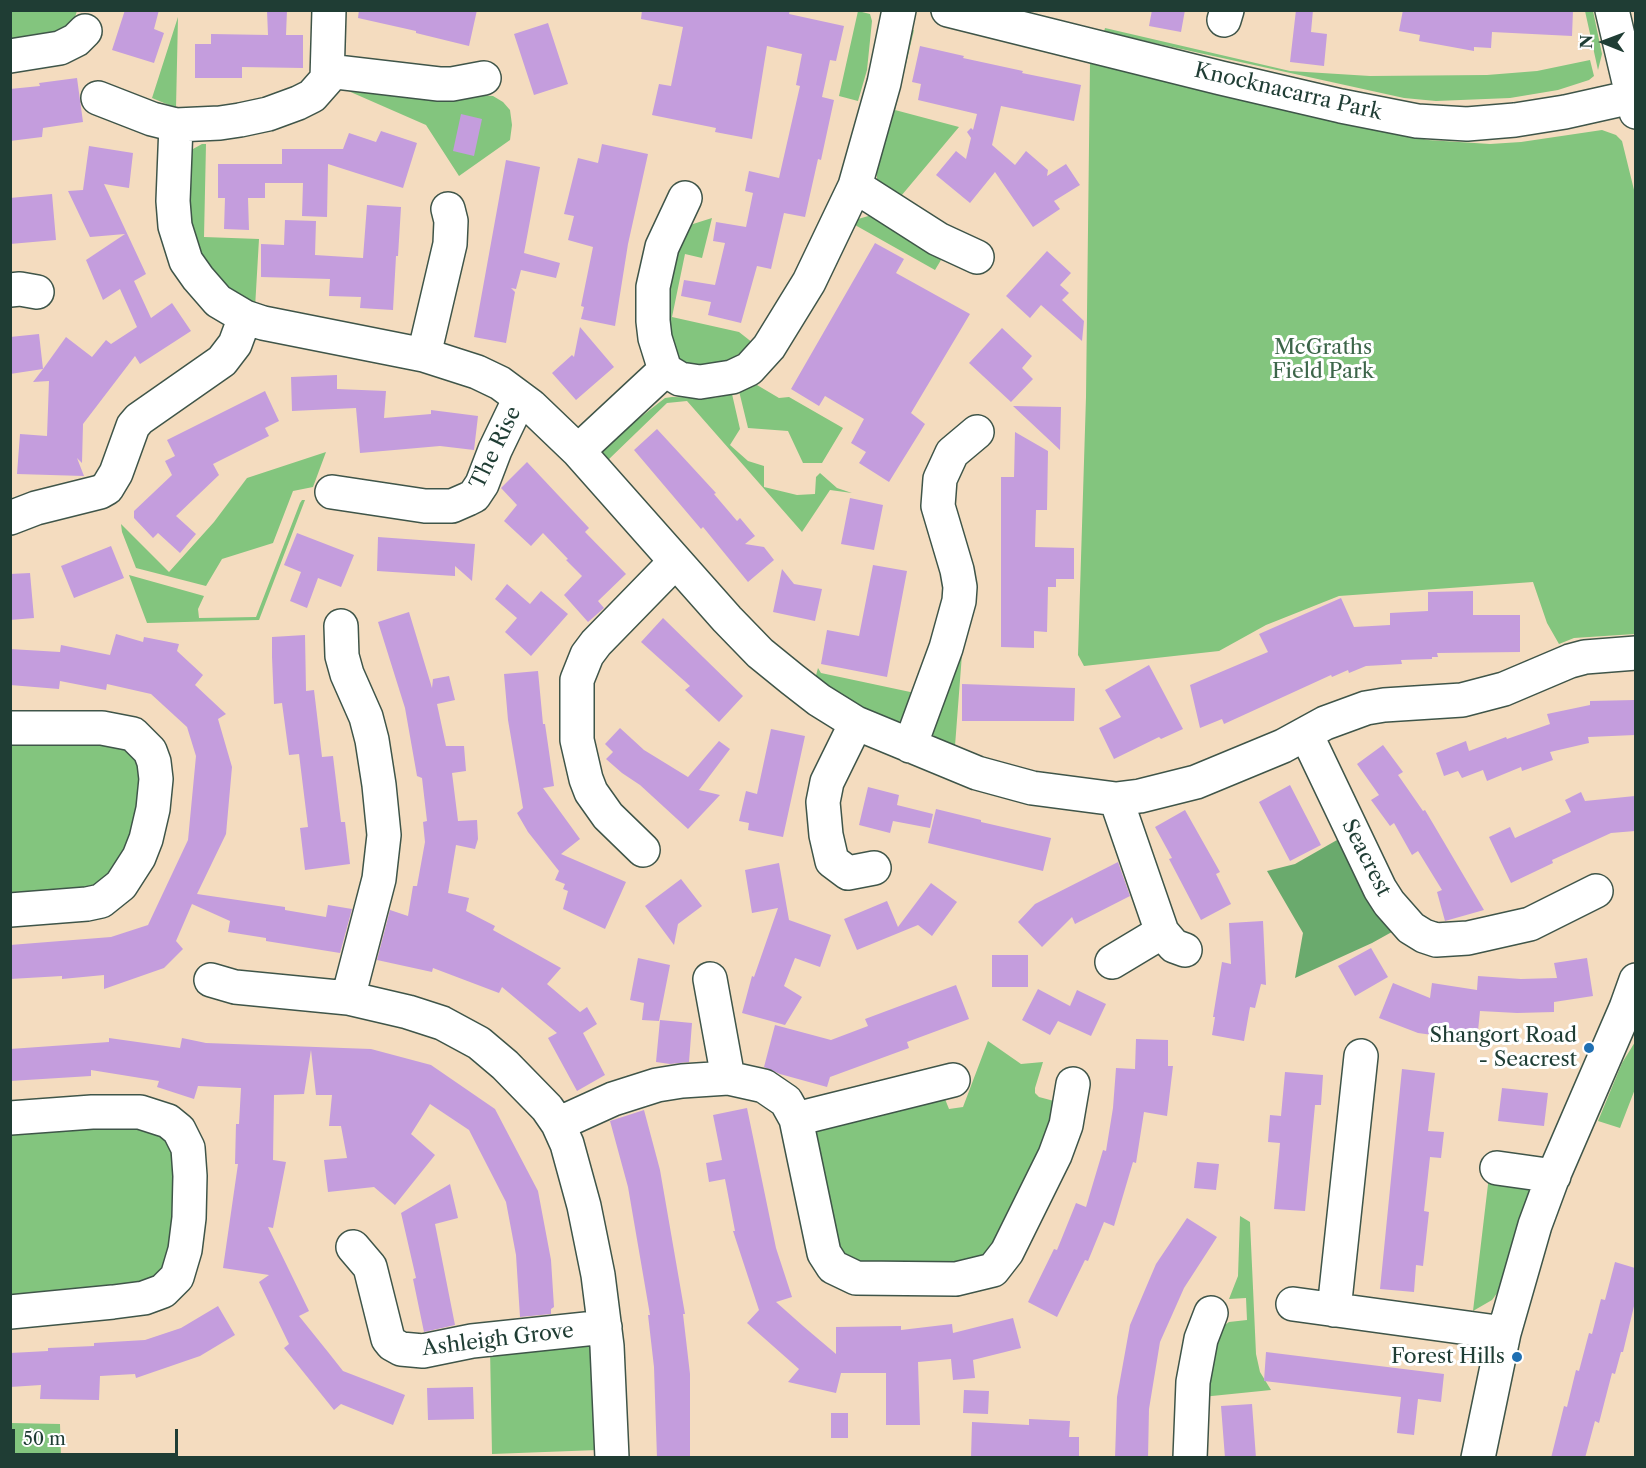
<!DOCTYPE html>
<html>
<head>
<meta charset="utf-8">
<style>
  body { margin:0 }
  #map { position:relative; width:1646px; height:1468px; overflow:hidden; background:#f4dcbf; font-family:"Libre Caslon Text",serif }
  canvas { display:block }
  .frame { position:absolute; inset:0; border:12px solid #1f3d34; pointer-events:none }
  .north { position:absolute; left:1574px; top:12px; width:60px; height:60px; -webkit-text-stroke:4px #fff; paint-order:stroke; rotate:271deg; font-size:16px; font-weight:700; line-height:24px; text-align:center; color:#1f3d34 }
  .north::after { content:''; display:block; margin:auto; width:21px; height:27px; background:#1f3d34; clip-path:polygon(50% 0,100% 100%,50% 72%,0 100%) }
  .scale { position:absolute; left:12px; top:1429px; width:166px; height:27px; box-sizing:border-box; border:3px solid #1f3d34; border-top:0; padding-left:8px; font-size:18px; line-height:21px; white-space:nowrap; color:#1f3d34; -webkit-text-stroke:4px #fff; paint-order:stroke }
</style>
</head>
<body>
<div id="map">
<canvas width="1646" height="1468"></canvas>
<div class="frame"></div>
<div class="north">N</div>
<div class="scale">50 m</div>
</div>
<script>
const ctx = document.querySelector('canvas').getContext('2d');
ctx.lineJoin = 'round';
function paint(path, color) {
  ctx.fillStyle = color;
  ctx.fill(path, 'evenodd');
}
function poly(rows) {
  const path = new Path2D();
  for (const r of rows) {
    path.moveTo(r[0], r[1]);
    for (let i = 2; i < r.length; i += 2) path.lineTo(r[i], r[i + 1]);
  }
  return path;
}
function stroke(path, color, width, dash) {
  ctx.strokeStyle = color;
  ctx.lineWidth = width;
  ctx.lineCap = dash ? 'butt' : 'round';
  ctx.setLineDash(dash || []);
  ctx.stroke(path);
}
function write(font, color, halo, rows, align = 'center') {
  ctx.font = font + ' "Libre Caslon Text",serif';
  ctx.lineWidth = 6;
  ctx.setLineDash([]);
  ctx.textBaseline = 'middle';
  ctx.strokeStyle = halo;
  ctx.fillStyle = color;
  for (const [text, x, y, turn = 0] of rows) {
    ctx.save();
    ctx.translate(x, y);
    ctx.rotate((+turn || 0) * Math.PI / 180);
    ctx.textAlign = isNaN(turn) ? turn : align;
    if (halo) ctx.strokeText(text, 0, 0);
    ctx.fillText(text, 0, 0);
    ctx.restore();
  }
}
paint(poly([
  [10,11,77,11,71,29,11,45],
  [858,11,870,14,872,21,867,70,858,101,839,96],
  [1585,11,1593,11,1602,54,1598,70],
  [178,17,176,108,152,98],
  [1105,28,1290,71,1370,76,1487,75,1537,71,1590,60,1594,76,1589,80,1558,90,1510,98,1436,101,1404,98,1104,32],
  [914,30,895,110,959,127,896,202,877,182,877,171,910,31],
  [1090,62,1269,105,1428,140,1490,144,1521,142,1602,130,1616,135,1622,141,1636,198,1635,634,1574,638,1559,644,1547,623,1533,582,1339,596,1266,625,1219,651,1084,666,1078,655,1086,397],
  [346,84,493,96,503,102,510,110,512,125,510,140,459,176,426,125,346,90],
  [202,144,206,144,204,237,259,239,255,308,234,299,199,252,190,227,191,155,193,149],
  [872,215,928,248,941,260,935,270,855,225,858,219],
  [712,218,702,258,685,254,672,317,739,332,753,343,732,359,718,364,702,367,681,365,664,322,663,294,683,231,693,224],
  [757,385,779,398,789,397,843,428,822,463,803,463,788,431,748,428,739,391],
  [732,394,740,429,730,445,748,461,764,466,764,487,797,495,815,494,816,477,820,473,837,488,852,493,830,490,802,532,687,401,667,403,607,461,602,454,605,445,665,398,672,397,714,398],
  [326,452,313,487,293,491,273,543,222,559,206,586,136,568,122,532,121,524,169,572,214,522,247,478],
  [302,500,305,500,259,620,147,623,129,575,204,596,198,609,199,618,256,617,300,503],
  [954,654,962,654,955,746,941,742,934,737,931,729],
  [818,668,821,673,915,693,903,720,893,723,871,714,815,679],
  [10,738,121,740,142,759,144,811,107,886,11,900],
  [988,1041,1021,1064,1043,1062,1035,1088,1035,1093,1039,1097,1054,1101,1061,1111,987,1261,869,1269,840,1258,812,1134,817,1127,945,1099,949,1109,963,1107],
  [1635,1042,1635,1089,1620,1128,1598,1121,1622,1063],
  [118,1119,161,1134,172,1153,173,1199,171,1236,165,1264,153,1282,11,1300,11,1128],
  [1489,1176,1528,1185,1530,1191,1498,1292,1492,1300,1473,1311],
  [1240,1216,1250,1222,1256,1354,1260,1372,1271,1390,1202,1397,1204,1364,1222,1327,1229,1322,1247,1320,1246,1298,1229,1299,1238,1276],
  [587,1344,592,1350,598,1450,492,1454,490,1348],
  [11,1423,60,1424,61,1457,11,1457]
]), '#83c57e');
paint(poly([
  [1344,836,1399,928,1372,943,1295,978,1303,933,1267,871,1295,864]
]), '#6aaa6d');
paint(poly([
  [125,10,159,10,154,29,164,33,154,63,112,50],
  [267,10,287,10,286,35,303,35,303,68,242,67,242,78,195,78,195,44,211,44,211,34,268,35],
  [359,10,477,10,469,46,416,33,416,31,358,18],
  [642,10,790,10,789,14,844,26,836,61,830,60,822,97,834,100,821,160,818,159,805,217,784,213,771,269,757,266,741,323,708,315,711,302,681,296,684,280,715,285,725,243,713,241,716,222,746,227,753,193,745,191,749,171,779,178,800,86,796,85,802,54,767,46,752,139,715,132,716,128,652,115,659,84,671,86,683,27,641,19],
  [1152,10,1185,10,1181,32,1149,26],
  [1296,10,1313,10,1311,32,1327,34,1324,66,1290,62],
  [1403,10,1573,10,1572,36,1492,32,1491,48,1474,47,1474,51,1419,41,1420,35,1399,31],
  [548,23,568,84,534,95,514,34],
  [920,46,964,56,963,58,1023,71,1022,73,1081,85,1074,121,1001,106,992,145,1015,165,1026,151,1048,170,1047,176,1066,164,1080,185,1054,201,1060,209,1033,227,995,172,970,203,936,175,956,151,966,159,971,138,967,132,971,128,973,130,977,114,918,100,921,84,912,82],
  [77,78,83,122,43,128,42,137,10,141,10,89,40,86,39,83],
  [461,114,482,119,474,156,453,151],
  [381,131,417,143,403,188,328,164,327,217,302,216,303,183,265,183,265,198,248,198,249,230,224,229,225,198,218,198,218,164,282,164,282,149,343,149,349,133,376,142],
  [602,144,648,154,628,244,615,326,581,319,584,307,581,306,593,247,568,240,574,216,564,214,578,158,598,163],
  [89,146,133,153,129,188,104,184,146,274,134,281,151,318,172,303,191,331,140,364,135,356,83,424,82,463,77,458,84,476,17,474,20,434,47,436,49,381,33,382,43,369,10,374,10,337,39,334,43,369,66,337,92,357,106,340,111,344,137,327,120,289,103,300,86,260,125,234,90,237,68,191,83,190],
  [506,160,540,167,524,253,560,263,556,278,521,270,516,289,511,288,515,292,506,343,474,337],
  [52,194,56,240,10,244,10,198],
  [367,205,401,207,398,256,396,256,393,310,360,308,361,297,329,296,330,279,261,277,261,244,284,245,285,220,316,221,315,255,363,258],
  [875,243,904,259,896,273,970,314,911,413,925,424,889,482,859,463,866,452,851,443,864,419,825,396,819,406,791,389],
  [1047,251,1071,273,1060,285,1069,293,1062,300,1084,321,1082,341,1041,305,1030,318,1006,296],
  [580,327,614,367,576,400,552,373,572,355,574,357],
  [1002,328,1032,356,1022,368,1033,379,1011,402,969,363],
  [337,375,337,389,386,391,384,418,431,414,431,410,478,416,474,450,440,446,360,453,356,408,292,411,291,377],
  [265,391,279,421,265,428,269,436,213,464,219,475,176,516,196,534,180,553,158,533,153,538,134,518,134,511,172,475,165,461,175,456,167,440],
  [1013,406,1061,407,1060,450],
  [657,429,716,493,714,494,737,521,740,518,755,536,745,544,764,547,774,560,748,582,703,527,701,529,634,450],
  [1015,432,1048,451,1047,510,1036,510,1035,547,1074,548,1074,579,1056,579,1056,587,1048,587,1047,632,1034,631,1034,648,1001,647,1001,477,1014,477],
  [527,462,589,528,585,532,626,574,598,601,604,608,588,622,564,595,582,576,566,560,568,559,543,533,531,546,504,521,517,505,501,488],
  [850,498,883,505,874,550,841,544],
  [297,533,354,555,341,587,318,578,307,608,290,601,301,572,284,565],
  [378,537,475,544,472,581,455,566,455,576,377,571],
  [111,546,124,578,74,598,61,566],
  [873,565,907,571,887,677,821,664,827,630,859,636],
  [782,569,794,584,822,589,815,621,773,612],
  [30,573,34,618,10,620,10,574],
  [507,584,530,604,541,591,568,614,531,656,505,632,517,618,495,599],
  [1473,591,1473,615,1520,615,1520,652,1437,653,1438,657,1432,657,1432,659,1401,660,1402,664,1366,666,1349,673,1348,670,1332,677,1331,675,1224,724,1222,719,1200,728,1190,685,1268,652,1259,634,1341,598,1354,627,1390,625,1390,613,1428,611,1428,592],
  [409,612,432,688,433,679,449,676,455,700,437,704,446,746,464,746,466,771,452,773,458,821,477,820,478,839,475,849,456,845,448,893,469,898,466,911,495,926,493,930,561,968,547,984,580,1012,587,1007,597,1024,583,1033,605,1075,577,1091,548,1038,557,1033,502,987,499,993,433,968,432,972,377,960,390,910,408,916,413,886,417,886,425,842,423,822,427,821,422,778,417,776,405,708,378,622],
  [663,618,743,696,719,722,685,690,690,686,641,642],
  [116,634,143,642,144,637,179,644,177,651,203,675,195,685,226,714,218,719,232,767,226,834,197,894,285,907,285,910,326,917,328,905,352,909,340,953,266,941,266,938,228,932,230,921,192,904,176,941,183,949,164,968,104,989,104,975,62,979,62,976,10,979,10,945,111,937,148,925,188,840,196,756,187,727,151,694,107,684,106,690,60,681,59,689,10,685,10,649,60,652,61,645,110,655],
  [305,635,306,691,314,690,322,757,333,756,341,822,345,822,350,864,305,870,300,828,308,827,299,754,289,755,282,703,274,704,272,657,272,637],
  [1149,665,1183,729,1161,739,1159,737,1114,759,1099,728,1121,717,1105,690],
  [538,671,543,724,545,724,554,786,543,788,580,839,561,854,626,882,605,929,563,909,568,891,563,889,565,884,555,880,559,871,528,832,517,813,523,808,508,720,504,674],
  [962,684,1075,688,1074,721,962,721],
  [1635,700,1635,735,1588,737,1589,743,1550,752,1553,760,1522,771,1521,767,1487,781,1483,770,1462,778,1458,771,1444,776,1436,753,1466,741,1469,751,1506,737,1507,739,1550,724,1547,714,1590,705,1590,701],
  [620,728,644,750,688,777,719,741,730,749,699,790,720,795,688,829,640,785,622,773,606,759,613,752,605,744],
  [771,729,805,736,783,837,748,830,749,823,739,821,746,791,757,794],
  [1383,745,1403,772,1398,775,1423,811,1425,810,1484,910,1445,921,1437,892,1442,890,1418,851,1412,855,1394,823,1390,826,1371,800,1379,795,1357,764],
  [1290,785,1321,845,1290,861,1259,802],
  [868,787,899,795,897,805,933,814,930,828,893,821,890,833,859,825],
  [1581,792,1585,801,1635,796,1635,831,1611,833,1552,860,1553,863,1511,883,1489,837,1510,827,1515,838,1571,812,1565,800],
  [936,809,981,820,981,822,1051,838,1043,871,928,843],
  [1185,810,1220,872,1216,874,1231,904,1201,920,1169,859,1172,858,1155,827],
  [1118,862,1130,896,1075,924,1072,917,1042,947,1018,922,1035,904],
  [779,863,789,920,831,935,820,967,795,958,784,986,802,997,785,1025,742,1013,752,976,754,977,778,908,752,913,745,870],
  [681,879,702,906,678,924,674,945,645,906],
  [931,883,957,902,932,936,918,925,857,950,844,919,887,901,898,927],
  [1263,921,1266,985,1261,984,1255,1008,1250,1007,1244,1041,1212,1035,1215,1017,1213,1017,1222,962,1231,964,1229,923],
  [1371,948,1388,977,1355,996,1338,966],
  [992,955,1028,955,1028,987,992,987],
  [638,958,670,965,659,1021,642,1020,644,1003,630,1000],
  [1587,958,1593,996,1554,1002,1554,1012,1517,1013,1480,1011,1477,1041,1418,1033,1379,1018,1393,983,1430,998,1432,983,1477,990,1478,976,1521,979,1557,978,1554,963],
  [956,985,969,1019,907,1042,909,1048,830,1077,827,1087,780,1074,764,1067,775,1025,831,1040,868,1026,865,1019],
  [1038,989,1070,1006,1077,990,1106,1004,1091,1036,1058,1021,1050,1035,1022,1020],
  [660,1020,692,1023,689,1062,670,1064,656,1062],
  [109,1038,180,1048,182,1038,206,1043,371,1049,431,1065,495,1109,538,1191,551,1260,554,1307,551,1309,551,1314,520,1317,516,1255,506,1202,469,1130,430,1104,411,1134,435,1155,395,1205,374,1187,328,1192,324,1160,347,1158,341,1126,329,1126,332,1095,316,1095,311,1050,304,1094,274,1095,273,1160,286,1162,273,1228,268,1227,309,1311,299,1316,328,1352,343,1371,405,1395,393,1425,341,1404,334,1410,284,1348,289,1344,259,1282,269,1275,223,1268,238,1164,235,1164,236,1124,239,1124,241,1088,198,1086,194,1099,157,1087,159,1081,91,1070,91,1076,10,1081,10,1049,109,1042],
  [1136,1039,1168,1040,1168,1066,1173,1066,1167,1116,1144,1112,1136,1163,1133,1162,1114,1226,1104,1222,1088,1261,1085,1260,1057,1317,1028,1302,1054,1249,1057,1250,1076,1203,1086,1207,1103,1150,1106,1151,1113,1108,1116,1068,1135,1069],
  [1402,1069,1435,1073,1428,1131,1444,1132,1441,1158,1430,1157,1424,1211,1429,1212,1423,1266,1416,1265,1414,1292,1380,1289],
  [1285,1072,1323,1075,1321,1105,1315,1105,1305,1211,1274,1209,1280,1143,1268,1142,1270,1115,1281,1116],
  [1502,1088,1548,1093,1544,1126,1498,1121],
  [747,1108,776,1248,792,1297,776,1302,803,1326,836,1354,836,1327,901,1326,901,1330,952,1324,953,1333,1013,1318,1021,1348,973,1360,975,1378,953,1380,951,1359,918,1362,920,1425,886,1425,886,1373,841,1373,836,1393,788,1382,799,1369,747,1323,759,1310,733,1231,735,1231,725,1179,709,1182,706,1163,722,1160,713,1115],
  [644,1110,660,1170,685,1314,683,1314,690,1374,690,1458,657,1458,654,1367,648,1315,650,1315,628,1187,610,1121],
  [1197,1162,1219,1164,1216,1190,1194,1188],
  [450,1184,458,1218,435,1224,455,1325,424,1332,413,1279,416,1278,401,1213],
  [1187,1218,1217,1237,1184,1288,1160,1342,1149,1409,1148,1458,1115,1458,1117,1397,1130,1325,1156,1264],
  [1615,1262,1635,1268,1635,1302,1623,1352,1621,1352,1615,1374,1612,1373,1599,1423,1595,1421,1585,1458,1551,1458,1564,1406,1567,1407,1576,1370,1579,1371,1589,1333,1592,1334,1601,1299,1605,1300],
  [218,1306,235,1335,200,1356,136,1378,135,1374,100,1376,99,1400,40,1399,41,1385,10,1387,10,1353,48,1351,48,1348,94,1346,94,1343,145,1340,181,1328],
  [1266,1352,1444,1374,1441,1402,1418,1399,1414,1435,1397,1433,1401,1397,1264,1381],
  [473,1387,474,1419,428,1420,427,1388],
  [964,1390,989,1391,988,1414,963,1413],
  [1252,1404,1256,1458,1225,1458,1221,1406],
  [831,1413,848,1413,848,1438,831,1438],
  [1029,1419,1070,1421,1069,1437,1079,1437,1079,1458,971,1458,972,1422,1029,1425]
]), '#c49ddd');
const minor = poly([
  [948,10,1221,78,1341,106,1417,121,1467,124,1515,120,1565,112,1632,97],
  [1612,10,1636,112],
  [1224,20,1227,10],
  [10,56,60,48,76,40,85,31],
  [328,71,439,84,452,84,484,78],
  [98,98,152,119,176,125,220,123,240,120,268,114,298,103,312,96,327,79,329,10],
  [176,125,173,201,175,226,186,261,198,278,218,301,245,317,263,323,424,355,477,372,500,383,531,406,578,451,727,619,760,653,792,679,819,700,856,723,977,773,1032,788,1116,799,1140,796,1196,782,1283,746,1325,723,1366,708,1384,705,1462,700,1504,689,1570,661,1585,657,1636,653],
  [855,186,938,239,977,257],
  [10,290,20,289,37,292],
  [424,355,450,244,451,221,448,209],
  [665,370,655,338,653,321,653,287,662,247,685,198],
  [578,451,665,370,680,379,700,382,732,377,749,369,769,347,809,282,855,186,884,83,899,10],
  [332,492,425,506,452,506,468,499,474,496,482,484,495,450,520,398],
  [10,518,36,508,100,492,107,488,116,473,133,426,139,419,222,361,235,344,245,317],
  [341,626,342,656,347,674,366,717,372,740,379,785,384,835,379,879,348,998],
  [856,723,827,782,823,802,826,835,832,861,848,873,874,868],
  [10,728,102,728,133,734,150,751,154,762,156,779,153,809,146,839,139,857,121,885,101,901,87,904,10,910],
  [1306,734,1380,889,1389,903,1411,928,1424,936,1436,940,1468,938,1530,924,1596,891],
  [910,746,946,648,959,601,960,587,957,570,938,506,940,479,952,453,977,432],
  [1116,799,1162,932,1174,946,1185,950],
  [643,850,608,816,591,792,586,779,577,740,577,680,587,655,596,643,675,562],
  [1112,962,1162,932],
  [710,979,728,1078],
  [211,980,235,987,348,998,408,1012,442,1023,479,1043,505,1065,547,1108,558,1124,567,1144,584,1206,598,1275,607,1346,612,1458],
  [10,1118,92,1112,140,1112,168,1121,179,1130,188,1148,190,1176,189,1218,185,1250,177,1277,163,1291,144,1298,113,1302,10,1312],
  [796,1119,953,1080],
  [558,1124,613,1099,657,1085,682,1081,728,1078,764,1086,786,1101,796,1119,824,1253,833,1267,856,1278,956,1279,993,1270,1007,1252,1055,1155,1066,1125,1073,1084],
  [1497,1168,1554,1176],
  [353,1247,370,1267,388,1339,392,1344,401,1349,423,1351,472,1341,605,1327],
  [1293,1304,1504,1333],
  [1334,1310,1361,1056],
  [1190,1458,1193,1382,1201,1339,1211,1313],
  [1478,1458,1504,1333,1535,1225,1552,1179,1626,1008,1636,980]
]);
stroke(minor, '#3f5549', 36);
stroke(minor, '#fff', 33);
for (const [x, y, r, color] of [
  [1589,1048,6,"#1f6fb2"],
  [1517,1357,6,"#1f6fb2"]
]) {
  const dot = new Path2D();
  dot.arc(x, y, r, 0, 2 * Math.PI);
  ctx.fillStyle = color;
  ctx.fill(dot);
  stroke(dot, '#fff', 2);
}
write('21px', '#1f3d34', '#fff', [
  ["Knocknacarra Park",1288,92,13],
  ["The Rise",496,448,-64],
  ["Seacrest",1366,858,63],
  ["Ashleigh Grove",498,1340,-7]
]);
write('21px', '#3d664a', '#fff', [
  ["McGraths",1323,348],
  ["Field Park",1323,372]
]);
write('21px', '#1f3d34', '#fff', [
  ["Shangort Road",1577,1036],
  ["- Seacrest",1577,1060],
  ["Forest Hills",1505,1357]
], 'right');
</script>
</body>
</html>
